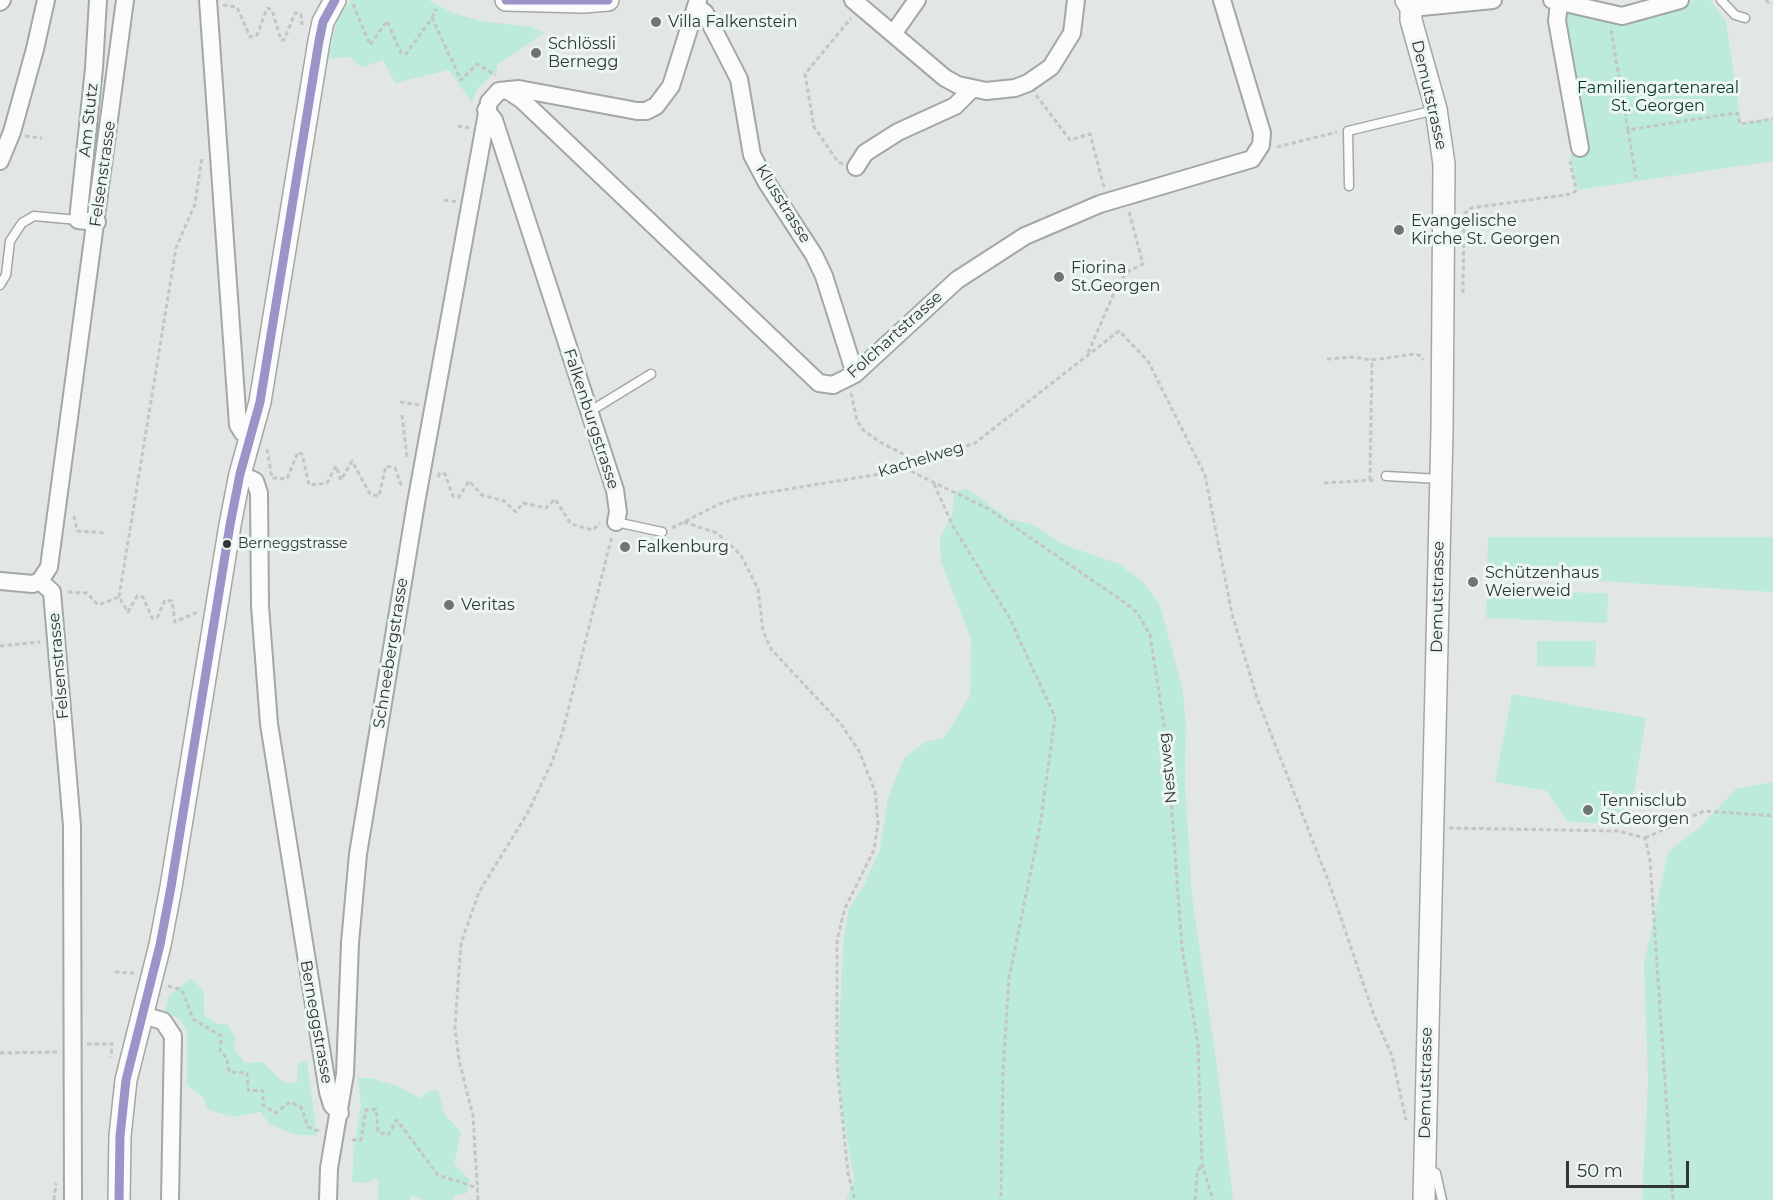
<!DOCTYPE html>
<html>
<head>
<meta charset="utf-8">
<style>
  body { margin:0 }
  #map { position:relative; width:1773px; height:1200px; overflow:hidden; background:#e2e7e5; font-family:Montserrat,sans-serif }
  canvas { display:block }
  .scale { position:absolute; left:1566px; top:1161px; width:123px; height:27px; box-sizing:border-box; border:3px solid #323634; border-top:0; padding-left:8px; font-size:18px; line-height:21px; white-space:nowrap; color:#323634; -webkit-text-stroke:4px #ecf7f3; paint-order:stroke }
</style>
</head>
<body>
<div id="map">
<canvas width="1773" height="1200"></canvas>
<div class="scale">50 m</div>
</div>
<script>
const ctx = document.querySelector('canvas').getContext('2d');
ctx.lineJoin = 'round';
function paint(path, color) {
  ctx.fillStyle = color;
  ctx.fill(path, 'evenodd');
}
function poly(rows) {
  const path = new Path2D();
  for (const r of rows) {
    path.moveTo(r[0], r[1]);
    for (let i = 2; i < r.length; i += 2) path.lineTo(r[i], r[i + 1]);
  }
  return path;
}
function stroke(path, color, width, dash) {
  ctx.strokeStyle = color;
  ctx.lineWidth = width;
  ctx.lineCap = dash ? 'butt' : 'round';
  ctx.setLineDash(dash || []);
  ctx.stroke(path);
}
function write(font, color, halo, rows, align = 'center') {
  ctx.font = font + ' Montserrat,sans-serif';
  ctx.lineWidth = 6;
  ctx.setLineDash([]);
  ctx.textBaseline = 'middle';
  ctx.strokeStyle = halo;
  ctx.fillStyle = color;
  for (const [text, x, y, turn = 0] of rows) {
    ctx.save();
    ctx.translate(x, y);
    ctx.rotate((+turn || 0) * Math.PI / 180);
    ctx.textAlign = isNaN(turn) ? turn : align;
    if (halo) ctx.strokeText(text, 0, 0);
    ctx.fillText(text, 0, 0);
    ctx.restore();
  }
}
paint(poly([
  [351,0,428,0,453,13,480,21,532,27,544,33,497,65,497,71,478,88,472,103,449,70,395,83,383,60,362,68,350,57,328,59,338,17],
  [1695,0,1710,0,1726,21,1741,123,1773,118,1773,161,1577,190,1570,155,1588,150,1566,18,1568,13,1572,10,1629,20],
  [967,489,1009,519,1034,525,1062,544,1119,564,1142,581,1159,603,1182,686,1186,722,1185,785,1192,897,1217,1066,1233,1200,846,1200,854,1179,841,1105,838,1050,843,946,848,911,865,883,880,849,888,798,904,758,925,742,944,738,970,696,971,639,941,562,940,539,952,514,955,491],
  [1488,537,1773,537,1773,592,1487,574],
  [1487,591,1608,593,1607,623,1486,618],
  [1537,641,1596,641,1595,667,1537,666],
  [1512,694,1646,718,1628,827,1567,821,1547,791,1495,782],
  [1773,782,1773,1200,1642,1200,1648,1081,1644,964,1668,852,1700,827,1736,789],
  [190,979,196,982,204,993,204,1015,217,1024,228,1025,236,1038,234,1049,245,1063,263,1062,283,1082,297,1083,298,1063,307,1061,317,1135,297,1135,281,1129,269,1124,261,1112,234,1117,208,1110,203,1097,187,1085,187,1032,180,1020,165,1011,169,996],
  [358,1078,371,1078,397,1086,420,1098,426,1093,438,1090,445,1115,461,1132,454,1164,470,1180,467,1193,455,1195,452,1200,423,1200,411,1196,410,1200,378,1200,378,1178,367,1183,352,1182,354,1147,361,1106]
]), '#bceadb');
const service = poly([
  [1721,0,1735,15,1745,18],
  [1349,186,1348,131,1435,110],
  [0,285,6,275,10,241,22,223,34,216,78,220],
  [589,412,651,374],
  [1386,476,1440,479],
  [616,522,662,532],
  [1426,1168,1436,1173,1442,1200]
]);
const minor = poly([
  [208,0,238,425,243,433,252,436],
  [853,0,945,78,958,85,986,91,1015,88,1028,83,1051,67,1072,33,1076,0],
  [1552,0,1622,16,1680,0],
  [0,2,2,0],
  [1559,3,1557,21,1580,148],
  [696,6,705,13,739,79,752,155,767,183,814,255,824,276,855,374],
  [1411,8,1493,0],
  [893,34,917,0],
  [507,90,522,100,819,383,833,385,855,374,957,280,1025,236,1100,204,1252,159,1261,145,1262,133,1222,0],
  [486,110,494,120,615,490,618,512,616,522],
  [0,161,12,132,35,49,46,0],
  [856,167,865,153,898,132,955,106,972,89],
  [97,222,78,220,94,68,98,0],
  [240,474,255,481,259,493,260,606,269,724,328,1092,332,1105,340,1113],
  [0,581,33,584,40,581],
  [142,1015,163,1021,173,1036,170,1200],
  [73,1200,72,826,52,592,40,581,49,567,125,0],
  [328,1200,329,1168,345,1074,350,943,358,854,416,503,489,102,499,91,519,89,637,111,646,111,656,106,671,86,698,0]
]);
const tertiary = poly([
  [506,0,583,2,608,0],
  [1406,0,1411,8,1411,20,1436,109,1444,164,1442,430,1424,1200],
  [119,1200,120,1136,126,1080,160,945,171,887,230,525,240,474,260,402,319,41,323,22,335,0]
]);
stroke(service, '#a3a7a5', 11);
stroke(minor, '#a3a7a5', 20);
stroke(tertiary, '#a3a7a5', 24);
stroke(poly([
  [1767,0,1767,2,1773,3],
  [353,4,370,45,387,21,401,53,406,54,432,18,461,80,477,64,496,75],
  [223,5,237,7,250,37,257,35,267,8,272,10,281,40,284,40,295,13,301,14,302,25],
  [432,18,436,9],
  [1611,30,1628,130,1735,113,1738,114,1740,124,1773,119],
  [1036,95,1070,140,1090,134,1104,187],
  [458,126,469,128],
  [1628,130,1636,178],
  [25,136,42,138],
  [1277,147,1337,132],
  [843,164,838,162,814,127,805,74,851,18],
  [444,200,457,202],
  [1464,214,1471,208,1572,194,1576,190,1570,161],
  [1463,293,1464,214],
  [1088,353,1118,284,1127,272,1143,264,1129,212],
  [1327,359,1354,357,1372,360],
  [851,393,857,421,863,430,880,442,909,457,915,465],
  [400,402,419,405],
  [402,415,407,457],
  [267,449,272,478,287,479,298,452,302,454,309,485,327,483,336,466,341,480,352,461,370,494,379,496,386,466,395,468,402,487],
  [904,468,987,508,1127,604,1138,614,1150,635,1167,744,1182,948,1198,1044,1202,1164,1213,1200],
  [438,477,440,473,445,474,453,496,459,497,469,481,482,495,504,501,516,512,523,503,546,508,555,499,571,524,593,530,600,523],
  [1370,480,1372,360,1415,354,1421,356,1423,360],
  [1324,483,1376,480],
  [934,484,953,526,1009,617,1055,717,1040,826,1009,978,1003,1071,1001,1200],
  [74,516,77,531,105,533],
  [684,522,717,533,741,555,758,589,763,631,771,649,841,724,859,751,875,791,878,823,874,850,845,908,837,940,837,1066,848,1173,855,1200],
  [672,528,717,505,740,497,886,473,975,443,1119,331,1148,361,1205,475,1232,614,1257,698,1328,880,1374,1015,1392,1056,1406,1120],
  [68,592,87,593,98,605,119,597,128,612,137,596,143,597,152,618,157,618,165,600,172,601,175,622,198,612],
  [119,597,176,248,195,204,202,157],
  [0,646,40,642],
  [1449,828,1618,831,1645,838,1650,860,1673,1200],
  [1645,838,1704,811,1773,816],
  [115,972,134,973],
  [168,986,182,990,193,1019,221,1036,220,1051,227,1058,229,1072,247,1073,248,1090,263,1091,263,1105,276,1113,290,1102,301,1107,308,1127,321,1132],
  [87,1044,112,1044,111,1057],
  [0,1053,59,1052],
  [352,1140,361,1140,366,1110,376,1109,378,1132,388,1135,397,1120,438,1175,478,1188],
  [54,1200,56,1183],
  [478,1200,473,1116,459,1060,455,1028,461,943,479,892,527,814,552,762,562,734,612,536],
  [1195,1200,1197,1173,1202,1164]
]), '#c3c6c4', 3, [4.5, 3]);
stroke(service, '#fbfbfb', 8);
stroke(minor, '#fbfbfb', 16);
stroke(tertiary, '#fbfbfb', 21);
stroke(poly([
  [506,0,608,0],
  [119,1200,120,1136,126,1080,160,945,171,887,230,525,240,474,260,402,319,41,323,22,335,0]
]), '#9a94c8', 9);
for (const [x, y, r, color] of [
  [656,22,6,"#707472"],
  [536,53,6,"#707472"],
  [1399,230,6,"#707472"],
  [1059,277,6,"#707472"],
  [227,544,5,"#323634"],
  [625,547,6,"#707472"],
  [1473,582,6,"#707472"],
  [449,605,6,"#707472"],
  [1588,810,6,"#707472"]
]) {
  const dot = new Path2D();
  dot.arc(x, y, r, 0, 2 * Math.PI);
  ctx.fillStyle = color;
  ctx.fill(dot);
  stroke(dot, '#ecf7f3', 2);
}
write('14px', '#323634', '#ecf7f3', [
  ["Berneggstrasse",238,544]
], 'left');
write('16px', '#323634', '#ecf7f3', [
  ["Villa Falkenstein",668,22],
  ["Schlössli",548,44],
  ["Bernegg",548,62],
  ["Evangelische",1411,221],
  ["Kirche St. Georgen",1411,239],
  ["Fiorina",1071,268],
  ["St.Georgen",1071,286],
  ["Falkenburg",637,547],
  ["Schützenhaus",1485,573],
  ["Weierweid",1485,591],
  ["Veritas",461,605],
  ["Tennisclub",1600,801],
  ["St.Georgen",1600,819]
], 'left');
write('16px', '#0e362b', '#ecf7f3', [
  ["Familiengartenareal",1658,88],
  ["St. Georgen",1658,106]
]);
write('16px', '#323634', '#ecf7f3', [
  ["Demutstrasse",1429,95,77],
  ["Am Stutz",89,120,-84],
  ["Felsenstrasse",103,174,-82],
  ["Klusstrasse",783,204,58],
  ["Folchartstrasse",895,335,-42],
  ["Falkenburgstrasse",591,419,72],
  ["Kachelweg",921,460,-17],
  ["Demutstrasse",1438,597,-89],
  ["Schneebergstrasse",391,653,-81],
  ["Felsenstrasse",59,666,-95],
  ["Nestweg",1168,768,-96],
  ["Berneggstrasse",316,1022,80],
  ["Demutstrasse",1426,1083,-89]
]);
</script>
</body>
</html>
